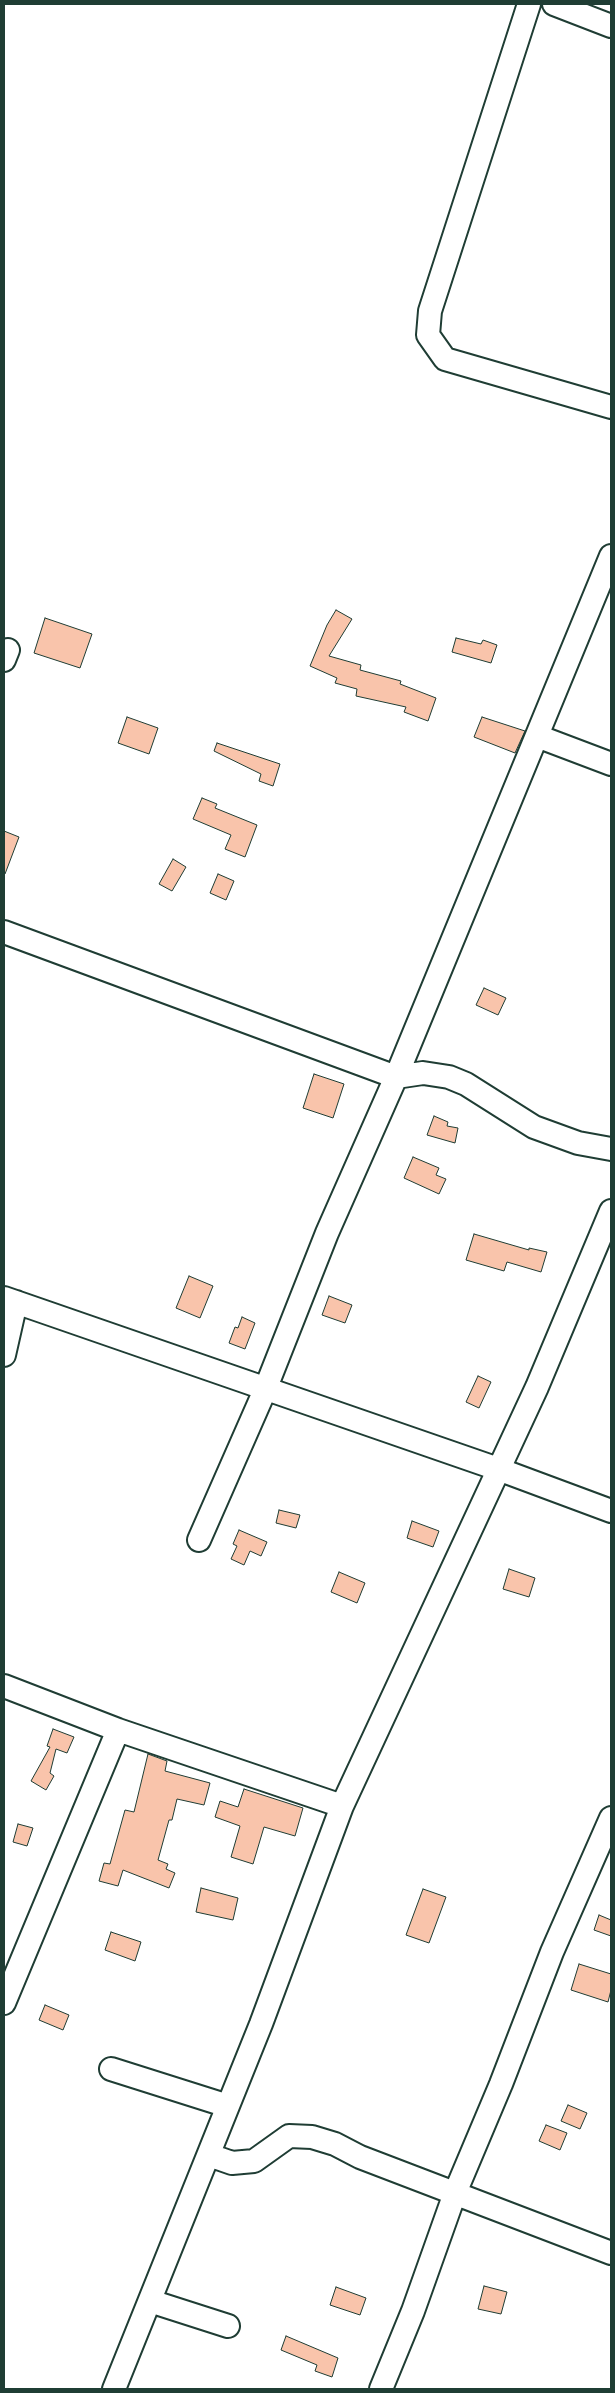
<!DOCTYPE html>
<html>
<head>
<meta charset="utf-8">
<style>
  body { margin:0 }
  #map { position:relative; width:615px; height:2393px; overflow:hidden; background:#fff; font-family:"Patrick Hand",sans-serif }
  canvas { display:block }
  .frame { position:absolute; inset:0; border:5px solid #1f3d34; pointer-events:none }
</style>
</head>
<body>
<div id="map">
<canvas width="615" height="2393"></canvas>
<div class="frame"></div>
</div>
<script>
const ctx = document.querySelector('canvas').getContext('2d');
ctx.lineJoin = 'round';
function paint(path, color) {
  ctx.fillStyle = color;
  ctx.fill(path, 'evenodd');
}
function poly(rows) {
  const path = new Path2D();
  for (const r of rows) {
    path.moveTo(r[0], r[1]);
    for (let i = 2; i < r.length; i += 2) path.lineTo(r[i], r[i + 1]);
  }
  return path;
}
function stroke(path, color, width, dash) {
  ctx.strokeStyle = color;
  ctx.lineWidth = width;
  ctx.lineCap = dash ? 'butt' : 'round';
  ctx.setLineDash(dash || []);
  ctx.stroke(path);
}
const building = poly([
  [336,610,352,619,329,656,361,665,360,670,401,681,400,684,436,698,428,721,404,712,406,707,356,696,357,689,335,683,337,678,310,666,327,625,336,610],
  [45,618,92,634,80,668,34,653,45,618],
  [456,638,481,644,483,640,497,645,491,663,452,652,456,638],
  [127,717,158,728,149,754,118,743,127,717],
  [482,717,525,731,515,753,474,737,482,717],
  [217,743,280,764,273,786,259,781,261,774,214,751,217,743],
  [202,798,217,804,215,808,257,825,245,857,225,849,231,835,193,819,202,798],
  [4,831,19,837,5,874,4,874,4,831],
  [173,859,186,867,172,891,159,884,173,859],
  [218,874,234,881,226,900,210,893,218,874],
  [484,988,506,998,498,1015,476,1005,484,988],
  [314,1074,344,1084,333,1118,303,1108,314,1074],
  [434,1116,448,1122,447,1126,458,1128,455,1143,427,1135,434,1116],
  [413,1157,439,1168,436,1175,446,1179,439,1194,404,1178,413,1157],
  [474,1234,529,1250,529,1248,547,1252,541,1272,507,1262,504,1271,466,1260,474,1234],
  [189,1276,213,1286,200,1318,176,1308,189,1276],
  [329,1296,352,1305,345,1323,322,1315,329,1296],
  [242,1317,255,1323,245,1349,229,1343,235,1327,238,1328,242,1317],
  [478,1376,491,1382,479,1408,466,1402,478,1376],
  [279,1510,300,1515,296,1528,276,1523,279,1510],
  [412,1521,439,1531,433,1547,407,1538,412,1521],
  [239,1530,267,1542,261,1556,250,1551,244,1565,231,1559,237,1546,233,1544,239,1530],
  [509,1569,535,1578,529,1597,503,1589,509,1569],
  [339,1572,365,1583,357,1603,331,1592,339,1572],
  [53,1729,74,1737,67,1753,56,1749,50,1773,54,1776,46,1790,31,1781,50,1747,47,1746,53,1729],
  [148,1754,167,1761,165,1771,210,1783,204,1805,177,1799,172,1820,169,1820,158,1860,168,1864,166,1869,175,1873,169,1888,123,1870,118,1886,99,1881,104,1863,110,1864,125,1810,134,1812,148,1754],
  [244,1789,303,1808,295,1836,264,1827,253,1864,231,1857,240,1826,215,1817,220,1801,238,1807,244,1789],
  [18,1824,33,1828,27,1846,13,1842,18,1824],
  [201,1888,238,1898,233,1920,196,1912,201,1888],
  [423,1889,446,1897,429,1943,406,1935,423,1889],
  [599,1915,611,1920,611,1936,594,1930,599,1915],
  [111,1932,141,1942,135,1961,105,1950,111,1932],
  [579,1964,611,1974,611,1990,608,2002,571,1990,579,1964],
  [45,2005,69,2015,63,2030,39,2020,45,2005],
  [568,2105,587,2113,580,2129,561,2121,568,2105],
  [546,2125,567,2133,560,2150,539,2141,546,2125],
  [484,2286,507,2292,501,2314,478,2309,484,2286],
  [336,2287,366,2298,360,2315,330,2305,336,2287],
  [286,2336,338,2358,332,2377,315,2371,317,2365,281,2350,286,2336]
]);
paint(building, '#f9c4ab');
stroke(building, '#1f3d34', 1);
const minor = poly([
  [529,4,430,311,428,335,445,359,611,407],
  [554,4,611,26],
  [4,660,8,650],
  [537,736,611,764],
  [4,932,396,1077,423,1073,449,1077,466,1084,534,1127,578,1143,611,1149],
  [4,1298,498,1469,611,1511],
  [4,1355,16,1302],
  [199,1540,265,1390,327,1233,396,1077,611,556],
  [4,1686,118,1730,342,1806],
  [4,2003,118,1730],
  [111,2069,228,2106],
  [209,2155,232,2163,254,2161,289,2136,312,2137,335,2144,360,2157,611,2253],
  [150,2301,228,2326],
  [114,2389,261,2024,342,1806,537,1387,611,1211],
  [381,2389,413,2311,455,2193,501,2084,552,1952,611,1818]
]);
stroke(minor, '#1f3d34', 26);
stroke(minor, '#fff', 22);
</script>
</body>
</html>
